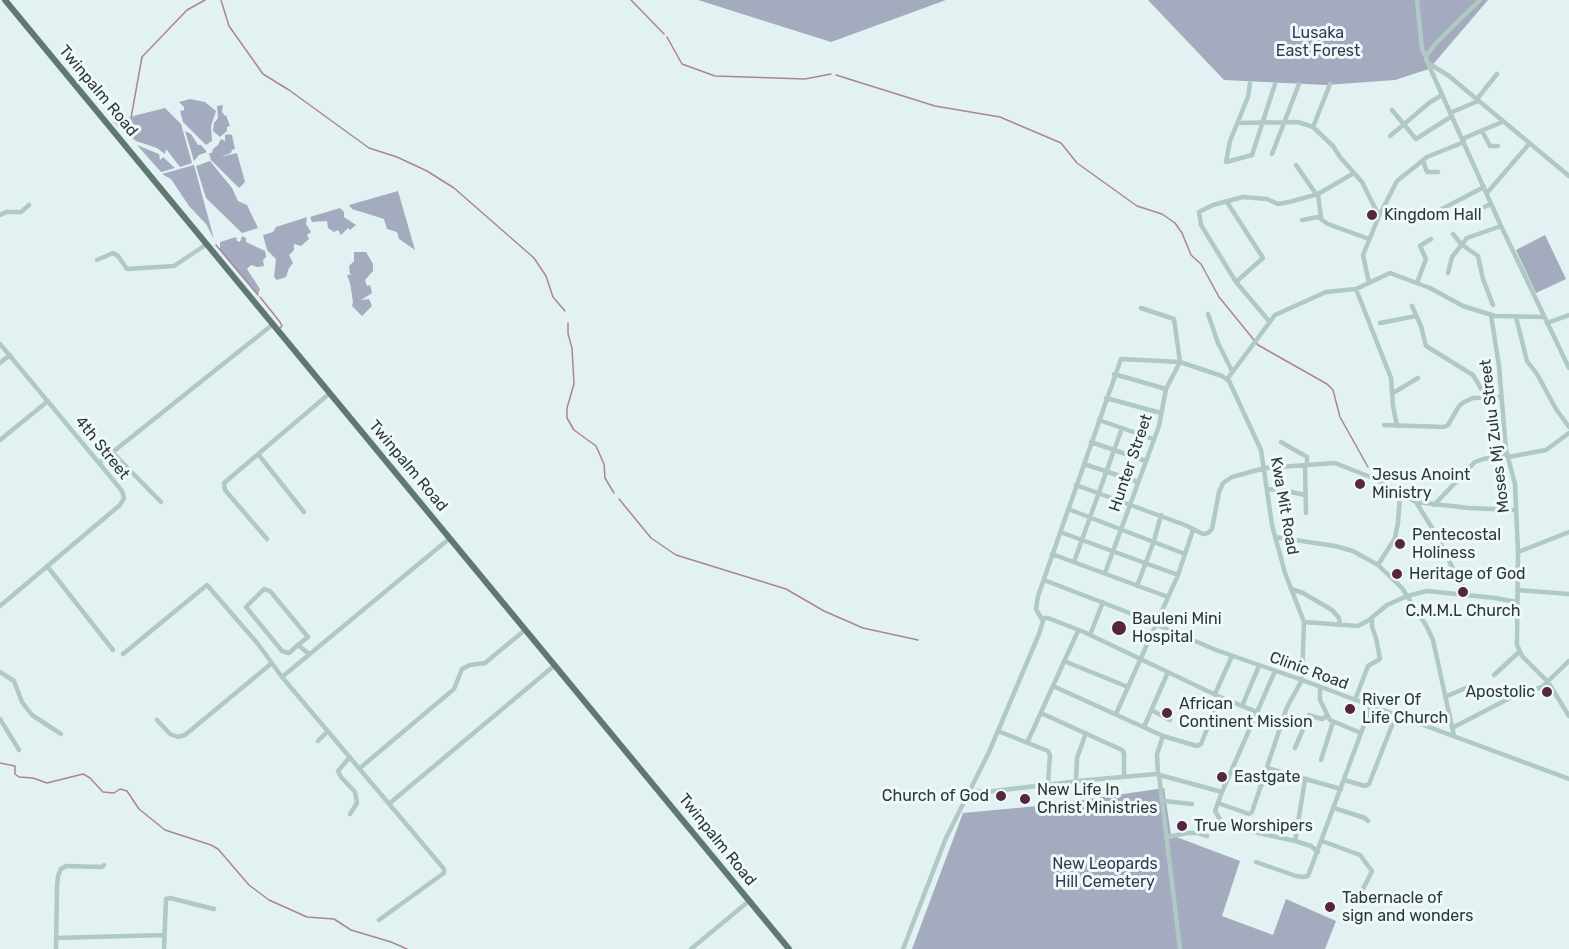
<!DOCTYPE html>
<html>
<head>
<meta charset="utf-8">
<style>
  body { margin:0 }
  canvas { display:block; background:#e2f1f1 }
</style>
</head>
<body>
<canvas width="1569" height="949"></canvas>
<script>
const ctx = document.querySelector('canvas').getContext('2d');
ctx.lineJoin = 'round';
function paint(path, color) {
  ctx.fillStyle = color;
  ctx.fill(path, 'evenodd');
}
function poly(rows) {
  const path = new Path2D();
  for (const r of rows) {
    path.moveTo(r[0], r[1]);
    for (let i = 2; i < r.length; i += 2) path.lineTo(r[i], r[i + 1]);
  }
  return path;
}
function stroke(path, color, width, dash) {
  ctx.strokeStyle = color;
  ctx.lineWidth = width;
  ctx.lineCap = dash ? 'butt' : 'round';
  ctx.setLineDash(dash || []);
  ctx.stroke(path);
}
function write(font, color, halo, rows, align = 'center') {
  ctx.font = font + ' Rubik,sans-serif';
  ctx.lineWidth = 6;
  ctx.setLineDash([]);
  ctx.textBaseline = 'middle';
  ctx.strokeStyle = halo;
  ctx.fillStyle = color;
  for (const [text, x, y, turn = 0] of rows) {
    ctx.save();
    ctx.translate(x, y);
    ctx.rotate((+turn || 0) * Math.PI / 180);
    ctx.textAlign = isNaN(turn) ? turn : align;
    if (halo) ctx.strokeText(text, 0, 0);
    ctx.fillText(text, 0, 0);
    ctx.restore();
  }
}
paint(poly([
  [698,0,946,0,831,42],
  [1148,0,1488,0,1429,69,1395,80,1326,85,1224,80],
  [190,99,205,102,216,111,211,126,212,141,206,145,183,122,180,111,184,110,184,107,179,102],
  [223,105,222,112,225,116,226,115,230,126,227,127,227,131,220,137,213,131,214,123,218,118,217,106],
  [165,108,181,124,192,163,180,167,166,149,165,154,157,148,136,141,113,122,129,117,131,119,133,116],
  [185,131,191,134,198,145,201,145,207,152,199,155,194,161],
  [229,134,232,135,235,149,232,150,231,153,221,157,237,153,245,182,239,188,211,160,209,153,212,153,213,149,218,145,221,139,225,141,225,135],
  [137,145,159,154,160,160,163,157,175,168,161,172],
  [210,161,232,188,238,201,247,205,258,228,242,233,206,198,196,166],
  [194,165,214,239,206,224,189,206,171,179,162,174],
  [398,191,415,250,399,239,397,232,387,229,384,219,352,209,349,205],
  [340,208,344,212,344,217,356,225,350,230,348,228,341,235,338,230,334,232,328,228,327,221,312,222,310,217],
  [307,217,306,224,311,232,307,235,309,239,301,246,294,244,294,250,289,255,293,263,289,268,286,277,277,280,274,277,276,259,267,250,263,235,273,232,276,227],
  [1545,235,1566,279,1536,293,1516,250],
  [242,236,246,238,246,242,265,251,266,257,263,260,264,266,257,267,251,265,247,269,260,289,258,294,220,250,220,242,236,237,237,241,240,242],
  [354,252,366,252,373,264,373,271,365,280,367,286,370,285,372,293,361,300,369,299,372,306,362,316,352,306,353,302,350,283,347,275,355,274,350,274,349,266,354,261],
  [1164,788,1171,835,1240,861,1222,916,1273,935,1286,899,1336,921,1325,949,912,949,963,813,1049,805]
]), '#a4abbf');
stroke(poly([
  [221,0,229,26,263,74,289,90,369,148,397,157,427,171,454,188,534,258,546,276,553,297,565,311],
  [631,0,664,34],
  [667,37,682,64,715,76,805,79,831,74],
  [836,75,935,106,1000,117,1061,143,1077,163,1137,206,1162,214,1175,223,1182,233,1191,255,1201,264,1219,297,1258,345,1327,384,1333,390,1340,417,1368,467],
  [131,118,142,57,187,10,205,0],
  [216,245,258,295],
  [260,297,280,322,282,326,280,328],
  [568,323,568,334,572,348,574,384,567,408,567,418,574,430,596,446,604,464,605,478,614,493],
  [619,499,651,538,676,555,786,589,824,611,863,628,918,640],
  [0,763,15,766,15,774,19,777,33,778,47,783,83,774,90,778,103,792,114,793,120,789,127,791,139,809,165,830,211,845,218,849,249,885,269,900,307,917,334,919,351,930,391,942,407,949]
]), '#ac849a', 1.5);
stroke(poly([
  [1417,0,1422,49,1426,57],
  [1480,0,1436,43,1427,55,1426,59,1501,226,1569,368],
  [1428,63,1449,76,1569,176],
  [1250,83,1248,97,1230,141,1226,162,1252,155,1275,84],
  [1477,99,1497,74],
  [1392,110,1416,139,1452,116],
  [1450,113,1478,101],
  [1238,123,1298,122,1313,127,1333,146,1340,157,1362,182,1379,216],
  [1313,127,1330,84],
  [1482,131,1490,146,1498,146],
  [1390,136,1429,103,1442,95],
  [1462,139,1502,122],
  [1272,154,1299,84],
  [1423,161,1427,172,1438,172],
  [1296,165,1316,194],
  [1487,193,1529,144],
  [1318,194,1321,218],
  [1227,202,1263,258,1236,282],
  [1442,209,1484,187],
  [0,215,6,212,21,212,29,205],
  [1464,216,1491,204],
  [1302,220,1318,217,1328,224,1369,239],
  [1453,234,1461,244,1478,256,1483,279,1493,305],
  [97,260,113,253,118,256,127,269,174,266,207,244],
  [1448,273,1452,257,1467,238,1501,226],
  [1369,283,1363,255,1379,216,1397,181,1427,157,1464,142],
  [1417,283,1426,259,1420,246,1431,239],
  [1356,289,1391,378,1393,406,1397,426],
  [1412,306,1421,326,1426,346,1473,375,1486,397],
  [1208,314,1218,343,1232,371],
  [1491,315,1499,366,1506,450,1515,484,1518,552,1517,645,1522,656,1548,682,1569,716],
  [1516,317,1527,361,1537,374,1556,409,1569,427],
  [1269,321,1236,282,1201,225,1199,212,1213,205,1243,197,1267,199,1278,204,1289,202,1318,194,1354,173],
  [1380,323,1416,316],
  [1547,323,1569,315],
  [0,344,99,463,122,491,124,498,120,505,0,606],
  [0,363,10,355],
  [1114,374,1166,389],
  [1228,378,1275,315,1326,292,1356,289,1390,273,1430,288,1463,306,1495,316,1544,317],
  [1393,393,1418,378],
  [1106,398,1161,413],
  [1099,420,1153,439],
  [1384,425,1444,427,1448,425,1459,406,1464,402,1473,398,1502,397],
  [0,440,48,401],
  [1091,442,1146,461],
  [1281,442,1307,457,1307,465],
  [112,452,161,502],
  [258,454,304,512],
  [1508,457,1546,450,1569,433],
  [99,463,272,325],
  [1084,464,1138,482],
  [1305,465,1306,513],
  [1076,485,1185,525,1203,534,1208,533,1212,529,1219,492,1223,483,1232,477,1265,468,1335,463,1373,478,1416,502,1469,508,1516,510],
  [1267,489,1282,490,1305,495],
  [1416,502,1437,536,1455,573,1468,596],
  [1434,505,1475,462,1483,459,1508,455],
  [1068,509,1185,554],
  [1060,532,1178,575],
  [1275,537,1335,546,1353,551,1378,565,1402,588,1427,627,1433,640,1454,736],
  [267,539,225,490,224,483,330,393],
  [1518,552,1569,532],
  [1052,554,1168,597],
  [1074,562,1122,428],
  [1378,565,1395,538,1398,523,1400,495],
  [47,566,113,650],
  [1105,573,1159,426,1166,389,1180,362,1174,319,1141,308],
  [1044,580,1127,612,1216,650,1302,680,1569,779],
  [1137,586,1154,541,1161,515],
  [1291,589,1303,593,1332,610,1339,618,1340,625],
  [1517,590,1569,594],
  [1042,618,1048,618,1084,632,1220,697,1257,712],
  [1304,622,1358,626,1369,620,1387,605,1407,596,1427,591,1495,598,1517,602],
  [1090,635,1103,602],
  [298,645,289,653,282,651,246,607,264,589,270,591,308,637,298,645,309,654],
  [123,654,207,585,258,644,282,677],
  [1064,661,1128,687],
  [1275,671,1222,792,1215,811,1221,821,1232,827,1295,841,1311,846,1318,852],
  [0,672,14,681,22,702,32,715,61,734],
  [1494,675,1519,652],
  [1053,686,1163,736,1197,746,1201,744,1220,697],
  [1320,687,1320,700,1330,720,1361,733],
  [1215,694,1232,656],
  [1445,697,1468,687],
  [1355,700,1368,666,1380,659,1376,638,1372,627,1372,618],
  [1242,706,1259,666],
  [1153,711,1170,720],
  [1041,713,1122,750,1124,753,1124,777],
  [1116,714,1178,575,1193,530],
  [0,719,19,750],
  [157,720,170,734,178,737,185,735,272,663],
  [1144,727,1168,672],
  [1452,728,1510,698,1542,687,1569,661],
  [998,731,1048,751,1050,755,1048,784],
  [318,741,328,731],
  [1027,743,1078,631],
  [1295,748,1309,715,1322,719,1327,716],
  [1321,760,1333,722],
  [360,768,454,689,462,669,470,665,485,663,525,630],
  [1267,768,1341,789],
  [1232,771,1262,785],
  [1158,775,1157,754,1163,736],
  [1159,775,1180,949],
  [1344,780,1365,786,1369,784,1396,715],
  [1076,781,1077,758,1086,733],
  [969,790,985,792,1088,780,1156,774,1222,792],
  [1164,801,1192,804],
  [390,803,555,665],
  [1334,808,1365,818,1368,821],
  [350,814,357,803,355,792,341,777,338,771,350,757],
  [1168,837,1187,833,1198,833,1207,836],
  [1295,841,1305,780],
  [1322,841,1360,855,1372,871,1360,895,1360,899],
  [1256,862,1296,876,1303,877,1308,876,1371,706],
  [379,920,444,873,444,869,282,677,450,538],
  [56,938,164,935],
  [56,949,57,887,58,876,61,869,66,866,102,867,104,865],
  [164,949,166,899,170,898,214,909],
  [691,949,749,901],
  [903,949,946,838,989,752,1039,634,1043,621,1036,609,1038,596,1121,359,1180,362,1222,376,1229,381,1261,450,1272,525,1285,573,1304,622,1302,680,1287,707,1252,812,1249,814,1218,803]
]), '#afc9c5', 4.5);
stroke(poly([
  [5,0,789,949]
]), '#5f7972', 6);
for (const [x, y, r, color] of [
  [1372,215,6,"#56263f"],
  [1360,484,6,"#56263f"],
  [1400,544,6,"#56263f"],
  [1397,574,6,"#56263f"],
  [1463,592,6,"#56263f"],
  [1119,628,8,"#56263f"],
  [1547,692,6,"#56263f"],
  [1350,709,6,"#56263f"],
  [1167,713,6,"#56263f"],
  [1222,777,6,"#56263f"],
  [1001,796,6,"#56263f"],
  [1025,799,6,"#56263f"],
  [1182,826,6,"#56263f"],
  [1330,907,6,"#56263f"]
]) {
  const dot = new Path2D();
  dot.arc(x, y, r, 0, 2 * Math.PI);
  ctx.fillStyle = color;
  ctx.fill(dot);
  stroke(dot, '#eff9f9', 2);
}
write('16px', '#333a54', '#eff9f9', [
  ["Lusaka",1318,33],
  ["East Forest",1318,51],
  ["New Leopards",1105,864],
  ["Hill Cemetery",1105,882]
]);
write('16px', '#2c3935', '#eff9f9', [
  ["Twinpalm Road",98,91,50],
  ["Moses Mj Zulu Street",1495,436,-97],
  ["4th Street",102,448,51],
  ["Hunter Street",1131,463,-71],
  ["Twinpalm Road",408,466,50],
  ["Kwa Mit Road",1284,506,80],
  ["Clinic Road",1309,671,20],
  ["Twinpalm Road",717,840,51]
]);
write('16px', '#2c3935', '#eff9f9', [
  ["Kingdom Hall",1384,215],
  ["Jesus Anoint",1372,475],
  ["Ministry",1372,493],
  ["Pentecostal",1412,535],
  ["Holiness",1412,553],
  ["Heritage of God",1409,574],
  ["C.M.M.L Church",1463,611,"center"],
  ["Bauleni Mini",1132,619],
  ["Hospital",1132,637],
  ["Apostolic",1535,692,"right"],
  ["River Of",1362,700],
  ["Life Church",1362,718],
  ["African",1179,704],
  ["Continent Mission",1179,722],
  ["Eastgate",1234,777],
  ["New Life In",1037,790],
  ["Christ Ministries",1037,808],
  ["Church of God",989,796,"right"],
  ["True Worshipers",1194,826],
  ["Tabernacle of",1342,898],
  ["sign and wonders",1342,916]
], 'left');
</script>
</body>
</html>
